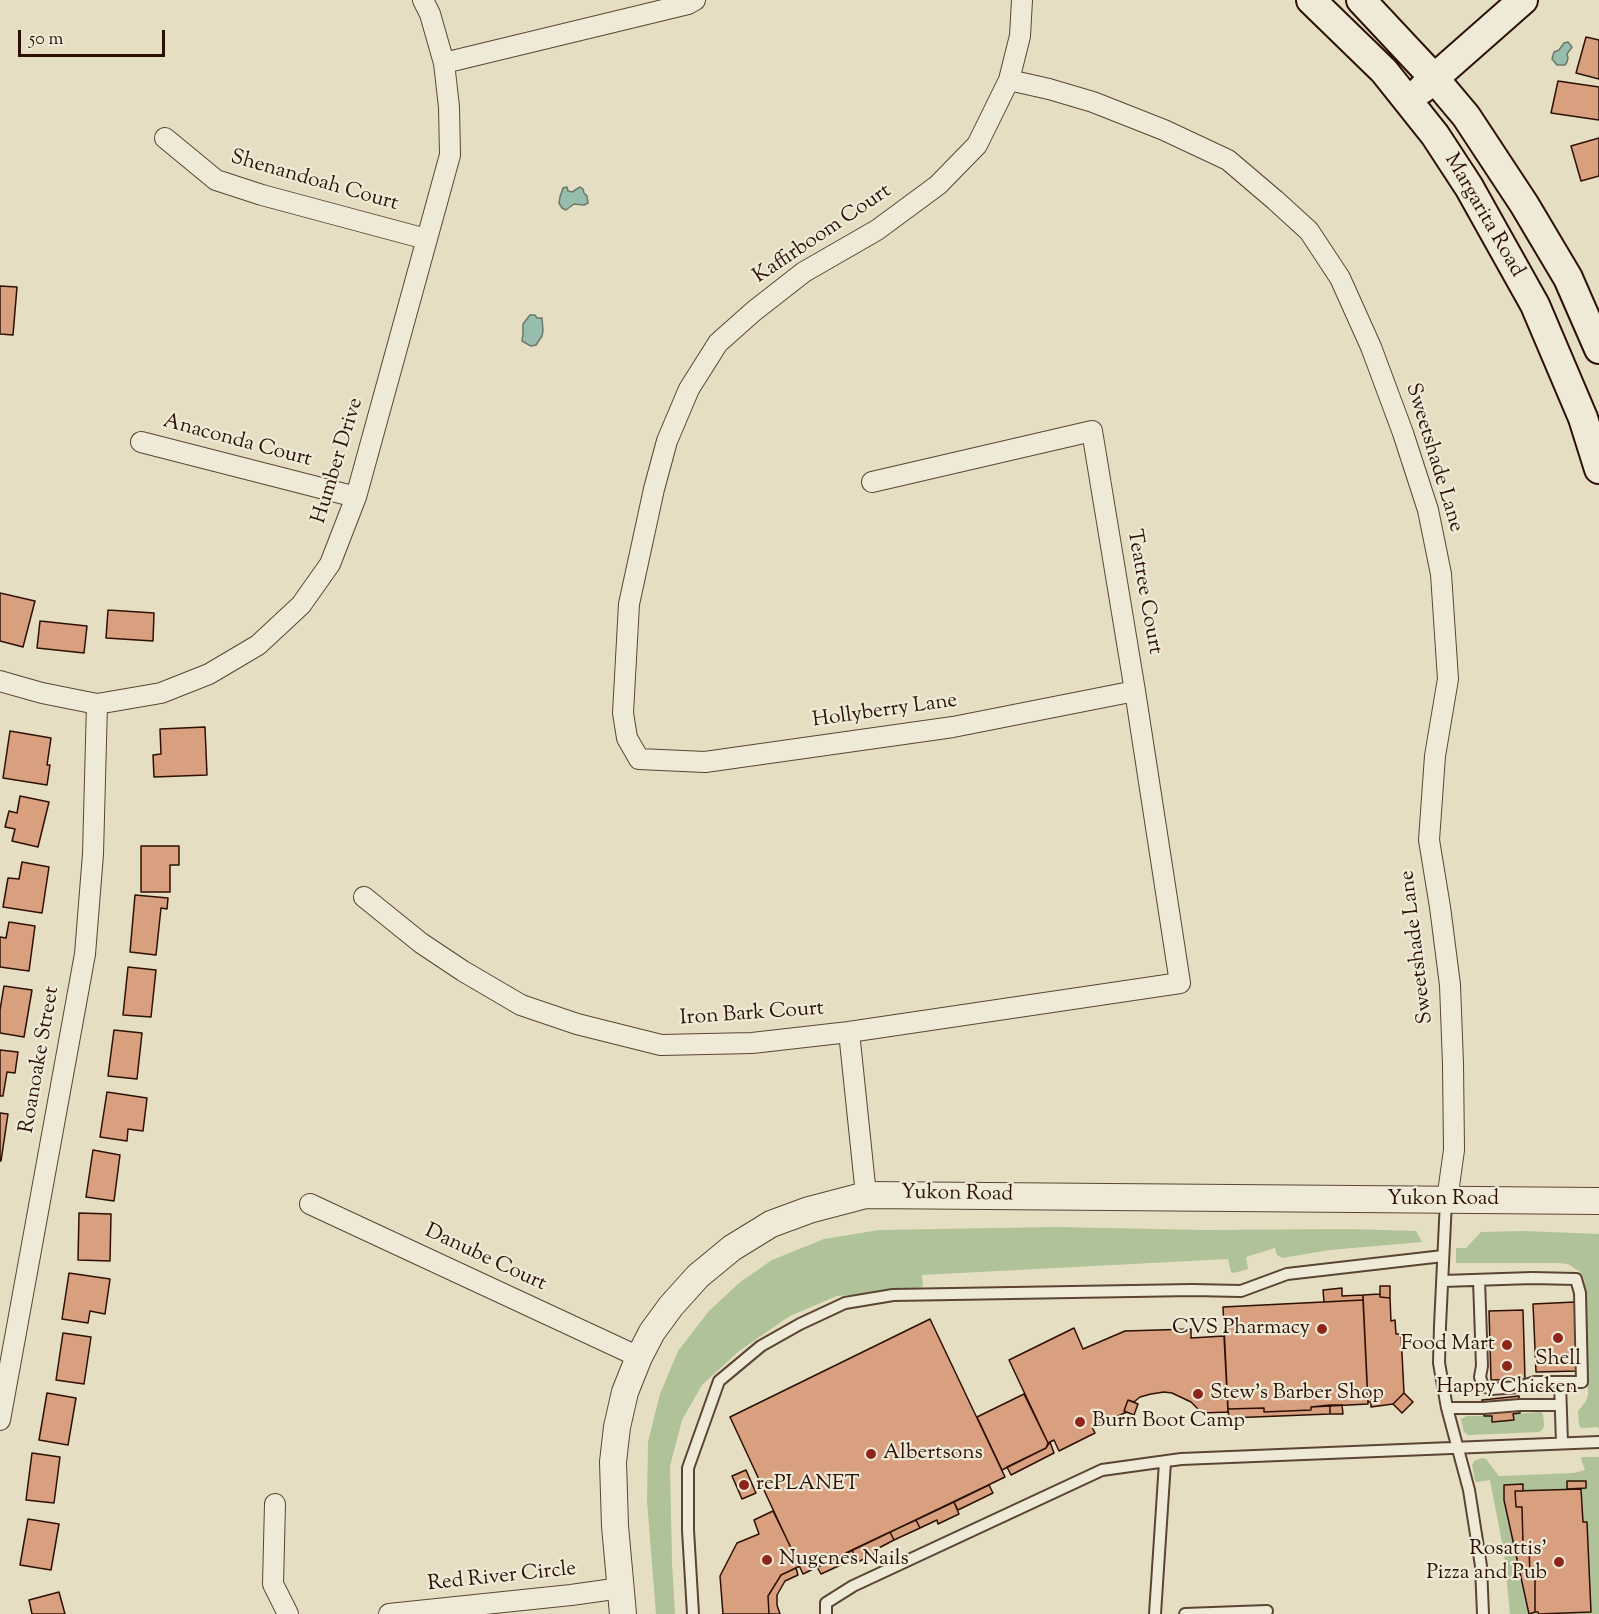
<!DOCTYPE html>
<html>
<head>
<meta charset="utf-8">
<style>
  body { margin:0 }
  #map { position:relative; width:1599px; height:1614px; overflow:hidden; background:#e6dec3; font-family:"Sorts Mill Goudy",serif }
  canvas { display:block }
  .scale { position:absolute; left:18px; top:30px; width:147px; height:27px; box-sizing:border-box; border:3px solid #2d1003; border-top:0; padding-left:8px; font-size:18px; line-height:21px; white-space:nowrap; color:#2d1003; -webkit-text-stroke:4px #efead8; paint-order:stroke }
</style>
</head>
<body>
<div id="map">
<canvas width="1599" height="1614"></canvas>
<div class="scale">50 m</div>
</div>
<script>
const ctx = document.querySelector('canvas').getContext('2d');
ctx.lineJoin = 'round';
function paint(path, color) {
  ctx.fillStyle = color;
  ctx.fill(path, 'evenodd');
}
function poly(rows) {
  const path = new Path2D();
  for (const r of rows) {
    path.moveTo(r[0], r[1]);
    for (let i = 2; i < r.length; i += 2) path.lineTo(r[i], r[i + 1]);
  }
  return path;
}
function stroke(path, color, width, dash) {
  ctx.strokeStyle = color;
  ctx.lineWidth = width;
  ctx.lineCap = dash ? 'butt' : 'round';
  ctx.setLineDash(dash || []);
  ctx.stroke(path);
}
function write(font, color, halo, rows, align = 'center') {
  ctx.font = font + ' "Sorts Mill Goudy",serif';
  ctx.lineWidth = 4.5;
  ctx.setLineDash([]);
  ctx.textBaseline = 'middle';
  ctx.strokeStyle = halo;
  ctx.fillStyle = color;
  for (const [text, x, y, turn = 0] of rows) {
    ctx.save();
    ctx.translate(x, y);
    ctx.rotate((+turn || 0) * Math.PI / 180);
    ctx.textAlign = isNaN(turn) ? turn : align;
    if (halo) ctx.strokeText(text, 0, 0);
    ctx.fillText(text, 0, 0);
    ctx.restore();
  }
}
paint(poly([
  [1056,1227,1204,1230,1348,1229,1416,1231,1422,1242,1330,1250,1282,1258,1277,1255,1275,1248,1246,1257,1248,1269,1234,1273,1231,1272,1228,1259,922,1275,923,1286,918,1288,837,1296,790,1316,739,1351,702,1385,682,1420,670,1466,672,1563,675,1614,656,1614,647,1501,648,1442,660,1394,678,1351,709,1311,739,1283,772,1260,824,1239,879,1230],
  [1525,1231,1599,1234,1599,1429,1598,1427,1581,1428,1579,1425,1578,1411,1586,1401,1588,1395,1586,1290,1584,1279,1580,1272,1568,1264,1557,1263,1456,1263,1456,1248,1466,1248,1481,1232],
  [1541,1412,1543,1414,1544,1425,1543,1429,1539,1432,1468,1435,1464,1432,1461,1419,1467,1416,1492,1416,1492,1421,1513,1420,1513,1414],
  [1582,1457,1599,1457,1599,1614,1510,1614,1504,1553,1490,1480,1477,1482,1475,1481,1472,1465,1474,1461,1482,1458,1486,1459,1499,1476,1574,1473,1585,1470,1581,1459]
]), '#b0c298');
const water = poly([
  [1568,42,1572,47,1567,54,1568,58,1567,62,1565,65,1557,65,1552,59,1554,52,1559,50,1564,43,1568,42],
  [567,187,568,191,572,192,580,187,583,189,584,193,587,196,588,203,584,205,574,204,566,210,562,208,559,203,560,197,563,188,567,187],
  [530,315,535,315,537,318,542,318,543,331,542,336,536,345,531,346,522,341,523,334,523,324,530,315]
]);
paint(water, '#97bdad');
stroke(water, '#6d7869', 1.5);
const building = poly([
  [1586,37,1599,40,1599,79,1576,73,1586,37],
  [1558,81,1599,87,1599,120,1551,113,1558,81],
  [1599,138,1599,176,1581,181,1571,146,1599,138],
  [0,286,17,287,13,335,0,334,0,286],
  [0,593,35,601,23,647,0,641,0,593],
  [108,610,154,613,153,641,106,638,108,610],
  [40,621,87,626,84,653,37,648,40,621],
  [205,727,207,775,154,777,153,755,161,754,160,729,205,727],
  [10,731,51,738,47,765,50,765,47,785,3,778,10,731],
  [20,796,49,802,38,847,12,841,15,829,5,827,9,811,17,813,20,796],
  [141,846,179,846,179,865,170,865,170,892,141,892,141,846],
  [22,862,49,867,42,913,3,907,8,878,19,879,22,862],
  [135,895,168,898,167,909,161,908,156,955,130,952,135,895],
  [9,922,35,926,29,971,0,967,0,937,6,938,9,922],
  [128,967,156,970,151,1017,123,1015,128,967],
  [4,986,32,990,24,1037,0,1033,0,1010,4,986],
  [114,1030,142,1033,137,1079,108,1076,114,1030],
  [0,1050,18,1052,15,1073,7,1072,3,1096,0,1096,0,1050],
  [107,1092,147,1098,143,1131,128,1129,127,1141,100,1137,107,1092],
  [0,1113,8,1114,1,1161,0,1161,0,1113],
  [93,1150,120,1155,114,1201,86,1197,93,1150],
  [79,1213,111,1214,110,1261,78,1260,79,1213],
  [69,1273,110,1279,105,1314,90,1311,88,1323,62,1319,69,1273],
  [1380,1286,1390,1286,1390,1298,1380,1297,1380,1286],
  [1342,1288,1342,1296,1363,1295,1363,1300,1324,1302,1323,1290,1342,1288],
  [1380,1294,1380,1297,1390,1298,1391,1321,1395,1320,1396,1334,1401,1334,1404,1393,1393,1404,1371,1407,1371,1402,1368,1402,1363,1295,1380,1294],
  [1363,1300,1368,1404,1311,1407,1311,1410,1264,1412,1264,1408,1228,1409,1223,1307,1363,1300],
  [1575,1302,1578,1371,1536,1372,1533,1304,1575,1302],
  [1523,1310,1525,1379,1491,1380,1489,1311,1523,1310],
  [930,1319,1005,1477,803,1574,730,1417,930,1319],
  [1074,1328,1083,1349,1125,1331,1191,1329,1191,1338,1224,1336,1228,1412,1202,1413,1191,1402,1172,1393,1164,1392,1151,1394,1140,1397,1134,1402,1128,1400,1124,1411,1127,1412,1092,1427,1095,1433,1059,1451,1054,1440,1048,1443,1009,1360,1074,1328],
  [63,1333,91,1337,84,1384,56,1380,63,1333],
  [47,1393,76,1398,68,1445,39,1440,47,1393],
  [1404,1393,1413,1402,1402,1413,1393,1404,1404,1393],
  [1024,1394,1048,1443,1046,1448,1002,1470,977,1417,1024,1394],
  [1519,1396,1520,1413,1513,1414,1514,1420,1492,1422,1492,1416,1484,1416,1482,1400,1519,1396],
  [1128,1400,1138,1404,1134,1415,1124,1411,1128,1400],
  [1330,1405,1342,1405,1343,1414,1330,1414,1330,1405],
  [1330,1405,1330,1414,1229,1418,1228,1409,1264,1408,1264,1412,1311,1410,1311,1407,1330,1405],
  [1050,1442,1054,1453,1011,1475,1007,1467,1046,1448,1050,1442],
  [32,1453,60,1457,54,1503,26,1500,32,1453],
  [746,1470,756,1493,742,1499,732,1476,746,1470],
  [1567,1481,1586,1481,1586,1488,1567,1489,1567,1481],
  [1523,1484,1523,1491,1515,1491,1516,1507,1522,1507,1523,1544,1529,1544,1530,1579,1535,1579,1535,1612,1529,1614,1504,1500,1504,1485,1523,1484],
  [989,1485,993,1493,958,1510,954,1502,989,1485],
  [1581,1489,1583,1522,1587,1522,1591,1612,1539,1614,1538,1612,1535,1612,1535,1579,1530,1579,1529,1544,1523,1544,1522,1507,1516,1507,1515,1491,1581,1489],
  [954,1502,959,1514,938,1524,937,1520,920,1528,916,1520,954,1502],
  [773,1511,800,1566,781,1575,768,1596,769,1614,723,1614,720,1576,737,1543,759,1534,754,1520,773,1511],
  [28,1519,59,1524,51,1570,20,1565,28,1519],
  [916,1520,920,1528,894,1540,890,1532,916,1520],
  [890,1532,894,1540,877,1549,878,1552,858,1562,852,1550,890,1532],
  [852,1550,856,1558,821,1574,817,1567,852,1550],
  [796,1568,798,1575,785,1581,777,1595,777,1605,780,1614,769,1614,768,1596,781,1575,796,1568],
  [59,1592,65,1614,32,1614,29,1600,59,1592]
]);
paint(building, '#d8a07e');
stroke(building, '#2d1003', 1.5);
const service = poly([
  [1446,1201,1440,1326,1439,1363,1447,1408,1469,1490,1481,1566,1483,1614],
  [1443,1281,1532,1278,1576,1279,1580,1293,1582,1382,1535,1382,1519,1387,1491,1389,1483,1386,1480,1377,1482,1366,1479,1280],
  [1560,1383,1562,1443],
  [1447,1408,1483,1408,1520,1405,1560,1405],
  [693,1614,688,1530,688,1468,719,1381,761,1346,800,1324,845,1303,893,1295,1192,1290,1241,1291,1287,1274,1443,1256],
  [826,1614,826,1603,853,1586,1102,1470,1181,1459,1599,1442],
  [1155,1614,1165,1462],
  [1185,1614,1267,1611]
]);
const minor = poly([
  [1022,0,1020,36,1009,80,977,145,938,185,877,230,804,272,754,311,718,343,689,389,667,441,654,489,629,604,623,713,627,738,639,759,705,762,953,727,1135,691],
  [444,63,688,4,695,0],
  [1009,80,1049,89,1093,102,1164,130,1228,160,1275,200,1309,231,1340,278,1371,347,1403,433,1428,510,1441,574,1448,679,1435,756,1429,840,1440,907,1450,985,1453,1064,1454,1150,1447,1200],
  [165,138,216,180,262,195,426,239],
  [141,442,356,497],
  [0,681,42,693,97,704,161,693,209,674,258,645,301,605,330,564,356,497,450,155,449,107,444,63,430,14,423,0],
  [364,897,421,943,463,971,521,1005,577,1024,661,1045,752,1043,849,1032,1180,983,1135,691,1092,431,872,482],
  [849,1032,866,1195],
  [310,1204,639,1357],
  [0,1420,85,954,93,854,97,704],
  [275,1504,273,1584,288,1614],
  [389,1614,571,1595,621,1588]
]);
const tertiary = poly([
  [623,1614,615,1526,613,1462,617,1427,625,1392,639,1357,652,1332,671,1306,698,1276,732,1248,771,1224,809,1210,866,1195,1599,1201]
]);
const secondary = poly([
  [1311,0,1384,71,1435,135,1469,187,1535,305,1583,418,1599,469],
  [1361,0,1434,78,1466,116,1524,204,1568,278,1599,349],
  [1422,89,1523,0]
]);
stroke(service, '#5b4433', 14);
stroke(minor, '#5b4433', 22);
stroke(tertiary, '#5b4433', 28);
stroke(secondary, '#2d1003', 32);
stroke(service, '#efead8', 10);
stroke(minor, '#efead8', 20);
stroke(tertiary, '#efead8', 26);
stroke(secondary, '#efead8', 28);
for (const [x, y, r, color] of [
  [1322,1329,6,"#8f2418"],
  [1558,1338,6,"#8f2418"],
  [1507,1345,6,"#8f2418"],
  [1507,1366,6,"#8f2418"],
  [1198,1394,6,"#8f2418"],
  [1080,1422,6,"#8f2418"],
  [871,1454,6,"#8f2418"],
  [744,1485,6,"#8f2418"],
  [767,1560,6,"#8f2418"],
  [1559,1562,6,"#8f2418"]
]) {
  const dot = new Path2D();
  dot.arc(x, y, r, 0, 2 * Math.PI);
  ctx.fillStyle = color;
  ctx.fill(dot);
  stroke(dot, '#efead8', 2);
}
write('21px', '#2d1003', '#efead8', [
  ["Shenandoah Court",314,182,16],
  ["Margarita Road",1483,216,60],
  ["Kaffirboom Court",823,235,-34],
  ["Anaconda Court",237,442,15],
  ["Sweetshade Lane",1433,458,73],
  ["Humber Drive",339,461,-73],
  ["Teatree Court",1143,592,80],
  ["Hollyberry Lane",885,712,-8],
  ["Sweetshade Lane",1418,947,-97],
  ["Iron Bark Court",752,1015,-4],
  ["Roanoake Street",41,1060,-80],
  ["Yukon Road",957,1195,1],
  ["Yukon Road",1443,1200],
  ["Danube Court",485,1259,25],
  ["Red River Circle",502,1578,-6]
]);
write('21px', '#2d1003', '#efead8', [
  ["CVS Pharmacy",1310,1329,"right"],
  ["Food Mart",1495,1345,"right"],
  ["Shell",1558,1360,"center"],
  ["Happy Chicken",1507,1388,"center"],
  ["Stew's Barber Shop",1210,1394],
  ["Burn Boot Camp",1092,1422],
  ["Albertsons",883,1454],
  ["rePLANET",756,1485],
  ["Rosattis'",1547,1550,"right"],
  ["Pizza and Pub",1547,1574,"right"],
  ["Nugenes Nails",779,1560]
], 'left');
</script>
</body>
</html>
